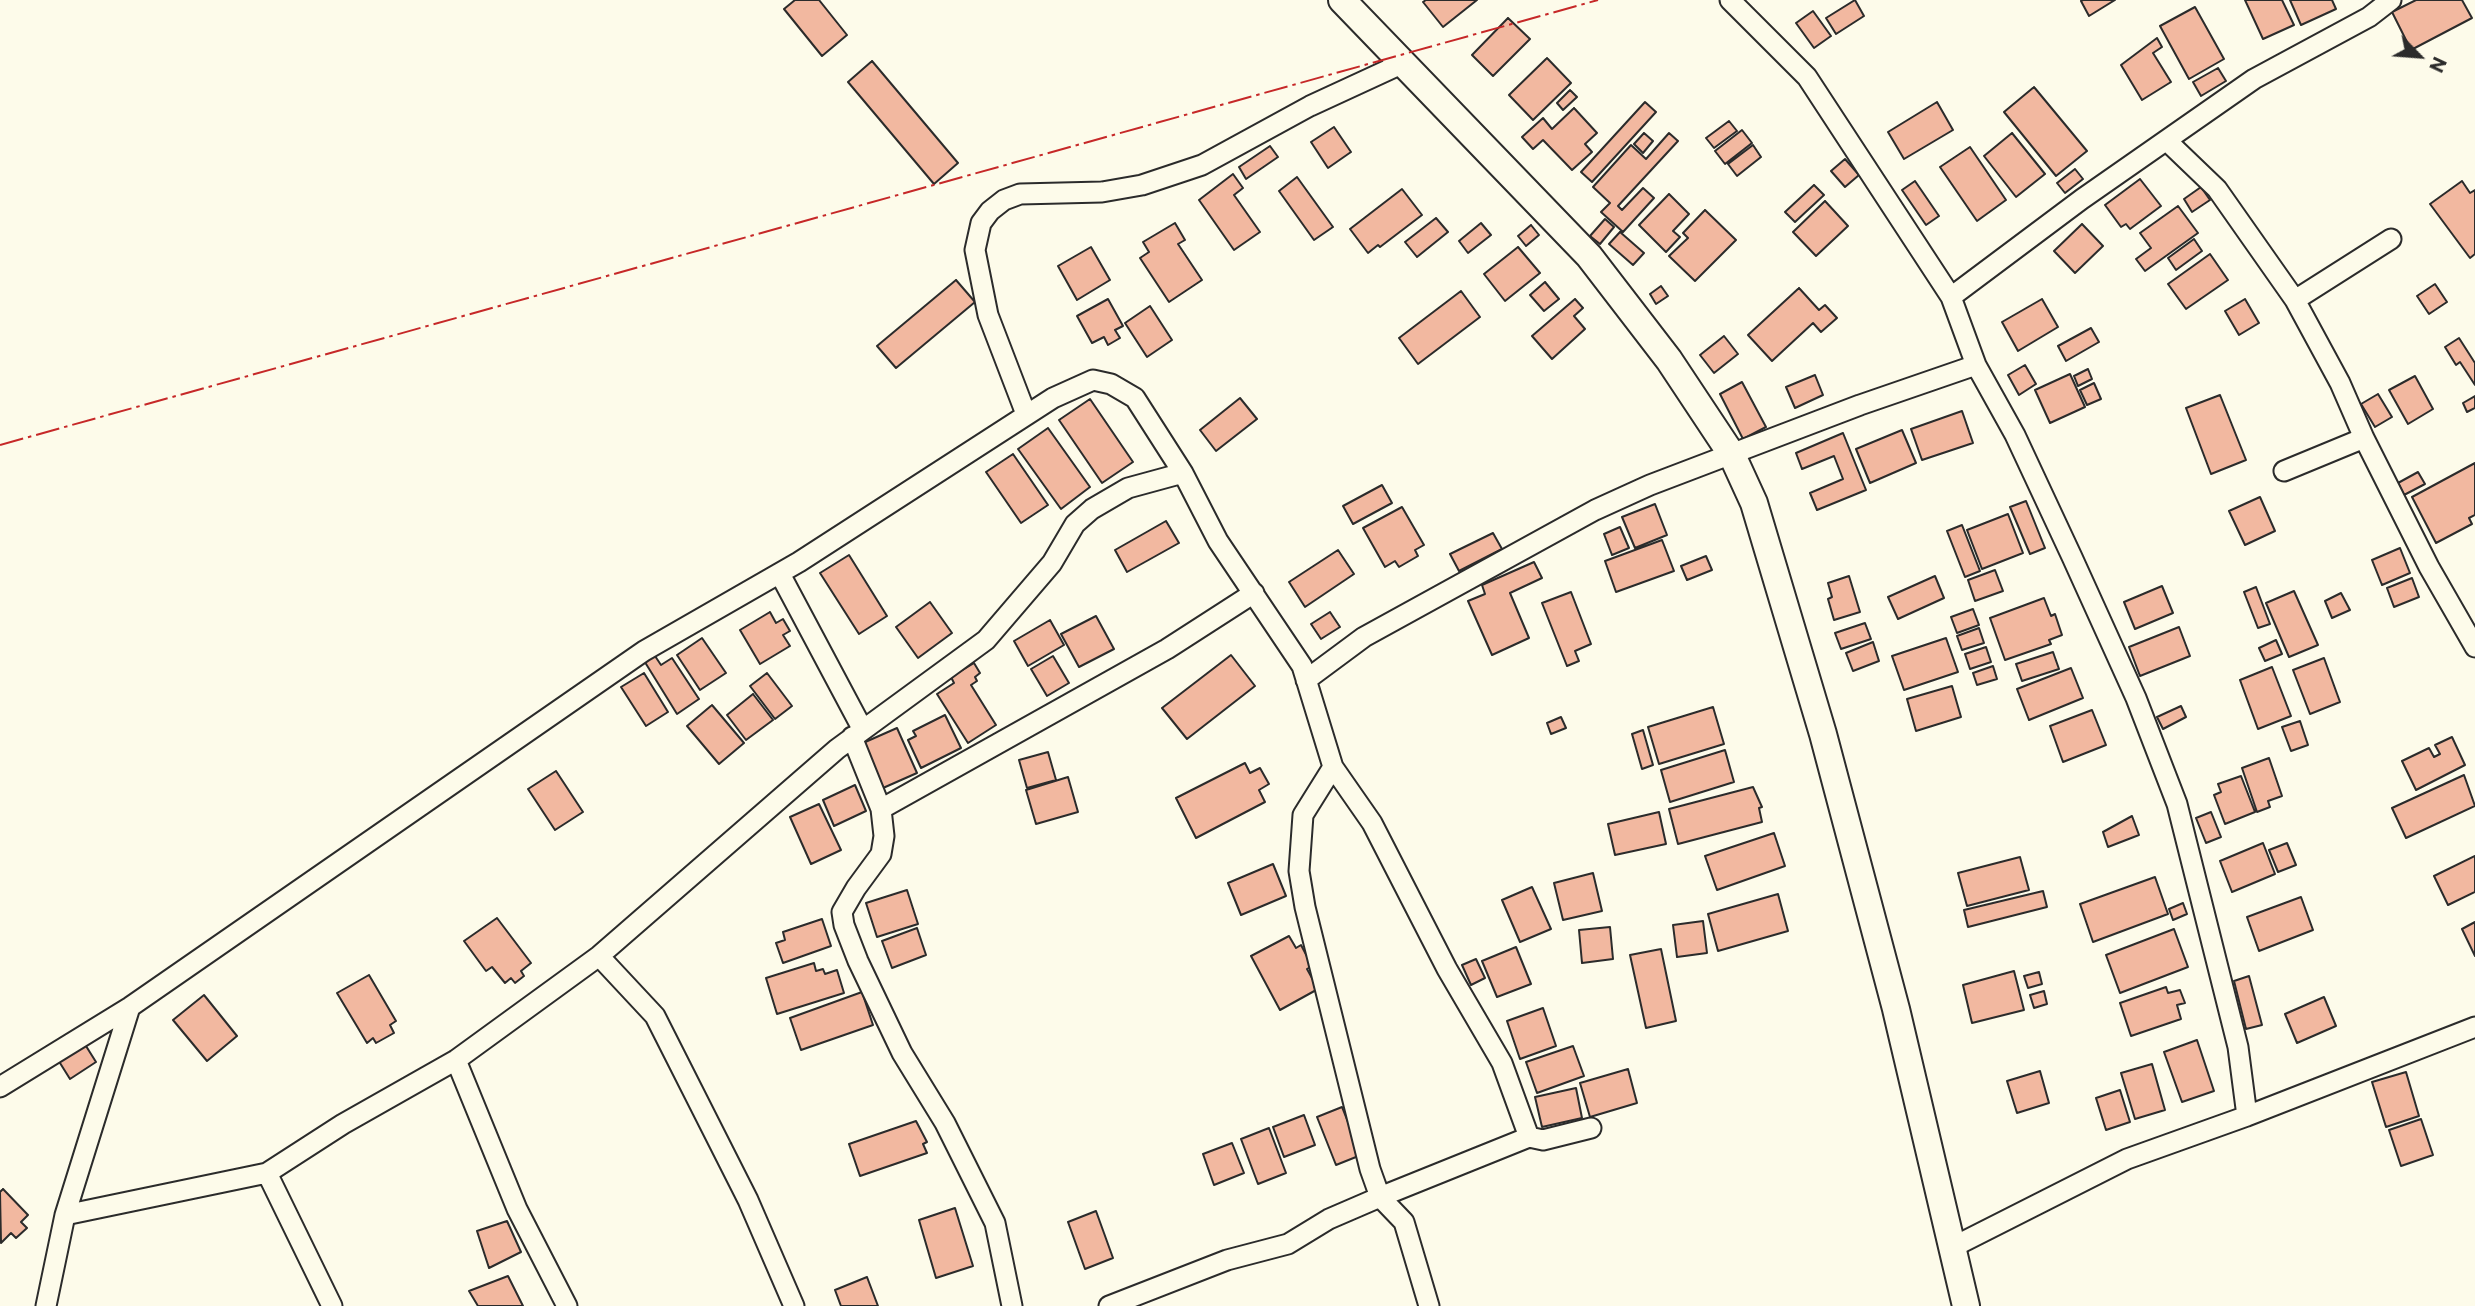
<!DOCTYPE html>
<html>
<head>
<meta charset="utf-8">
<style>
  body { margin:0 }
  #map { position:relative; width:2475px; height:1306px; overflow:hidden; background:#fdfbea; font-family:Commissioner,sans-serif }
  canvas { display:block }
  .north { position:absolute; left:2384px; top:21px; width:70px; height:70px; -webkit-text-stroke:5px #fdfbea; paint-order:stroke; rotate:115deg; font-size:19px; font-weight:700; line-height:28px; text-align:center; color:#2b2b2b }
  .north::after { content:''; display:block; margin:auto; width:24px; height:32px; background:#2b2b2b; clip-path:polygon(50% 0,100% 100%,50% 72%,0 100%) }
</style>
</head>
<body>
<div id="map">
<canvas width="2475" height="1306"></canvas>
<div class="north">N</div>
</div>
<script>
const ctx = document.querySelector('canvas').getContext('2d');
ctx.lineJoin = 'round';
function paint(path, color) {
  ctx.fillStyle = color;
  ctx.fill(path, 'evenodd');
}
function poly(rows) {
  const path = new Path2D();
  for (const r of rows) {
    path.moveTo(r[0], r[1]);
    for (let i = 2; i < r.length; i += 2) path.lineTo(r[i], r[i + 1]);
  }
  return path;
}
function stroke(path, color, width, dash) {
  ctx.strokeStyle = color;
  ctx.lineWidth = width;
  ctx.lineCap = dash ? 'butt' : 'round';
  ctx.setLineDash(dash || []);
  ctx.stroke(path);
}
const building = poly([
  [795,0,819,0,847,35,822,56,784,9,795,0],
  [1426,0,1477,0,1443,27,1423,2,1426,0],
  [1855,0,1864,16,1836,34,1826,18,1855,0],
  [2083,0,2115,0,2089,16,2081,1,2083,0],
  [2245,0,2282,0,2294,25,2263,39,2245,0],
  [2290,0,2332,0,2336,9,2301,25,2290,0],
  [2416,0,2462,0,2472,18,2411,50,2392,12,2416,0],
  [2195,7,2224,59,2189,79,2160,26,2195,7],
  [1813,11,1831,36,1814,48,1796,23,1813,11],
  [1508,18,1530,39,1493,76,1472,55,1508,18],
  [2157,38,2162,47,2153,53,2171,82,2142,100,2121,65,2157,38],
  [1547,58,1571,83,1533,120,1509,95,1547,58],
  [872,61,958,163,934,184,848,82,872,61],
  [2218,68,2226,81,2201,96,2193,82,2218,68],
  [2034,87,2087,151,2056,176,2004,112,2034,87],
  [1570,90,1577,97,1563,110,1557,103,1570,90],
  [1645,102,1656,112,1592,182,1581,172,1645,102],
  [1937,102,1953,130,1904,159,1888,132,1937,102],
  [1574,108,1597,133,1585,144,1592,152,1572,170,1543,140,1533,149,1522,137,1543,118,1552,129,1574,108],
  [1729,121,1737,131,1714,148,1706,138,1729,121],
  [1334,127,1351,152,1328,168,1311,142,1334,127],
  [1742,130,1752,143,1725,164,1715,151,1742,130],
  [1644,133,1653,141,1643,153,1634,144,1644,133],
  [1669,133,1678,141,1618,206,1622,210,1643,188,1654,198,1623,232,1601,212,1610,203,1593,187,1631,145,1646,159,1669,133],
  [2012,133,2045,174,2016,197,1984,156,2012,133],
  [1753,145,1761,157,1737,176,1728,164,1753,145],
  [1270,146,1278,157,1246,179,1239,167,1270,146],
  [1970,147,2006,200,1977,221,1940,167,1970,147],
  [1845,159,1859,175,1845,187,1831,171,1845,159],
  [2075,169,2083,179,2065,193,2057,183,2075,169],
  [1233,174,1243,188,1234,195,1260,232,1234,250,1199,200,1233,174],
  [1297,177,1333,227,1314,240,1279,191,1297,177],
  [2140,179,2161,206,2130,229,2126,224,2121,227,2105,205,2140,179],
  [1915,181,1939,216,1926,225,1902,190,1915,181],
  [2462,181,2470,193,2475,190,2475,254,2470,258,2430,204,2462,181],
  [1814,185,1824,195,1795,222,1785,212,1814,185],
  [2201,187,2210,200,2192,212,2184,199,2201,187],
  [1402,189,1422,215,1380,247,1378,245,1368,253,1350,229,1402,189],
  [1669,194,1689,214,1673,231,1680,237,1666,252,1639,225,1669,194],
  [1825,201,1848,226,1816,256,1793,232,1825,201],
  [2178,206,2198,233,2145,271,2136,259,2151,248,2140,233,2178,206],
  [1705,210,1736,240,1695,281,1669,256,1688,238,1683,233,1705,210],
  [1436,218,1448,232,1417,257,1405,242,1436,218],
  [1605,219,1614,227,1600,244,1590,236,1605,219],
  [1175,223,1185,240,1178,244,1202,280,1169,302,1140,258,1149,252,1143,242,1175,223],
  [1481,223,1491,235,1468,253,1459,241,1481,223],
  [2082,224,2103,246,2075,273,2054,251,2082,224],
  [1531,225,1539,235,1526,246,1518,236,1531,225],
  [1620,232,1644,253,1633,265,1609,244,1620,232],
  [2194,239,2202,251,2176,270,2168,258,2194,239],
  [1091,247,1110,280,1077,300,1058,266,1091,247],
  [1518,247,1540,273,1505,301,1484,274,1518,247],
  [2210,254,2228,280,2186,309,2168,284,2210,254],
  [956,280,975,302,896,368,877,346,956,280],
  [1545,282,1559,299,1544,311,1530,295,1545,282],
  [2435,284,2447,302,2429,314,2417,296,2435,284],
  [1661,286,1668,296,1656,304,1650,294,1661,286],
  [1799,288,1819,310,1825,305,1837,318,1821,332,1813,323,1772,361,1748,335,1799,288],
  [1461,291,1480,317,1418,364,1399,338,1461,291],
  [1108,299,1123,326,1115,330,1120,338,1108,345,1104,337,1092,343,1077,316,1108,299],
  [1575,299,1583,308,1574,316,1585,329,1552,359,1532,336,1575,299],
  [2042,299,2058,327,2018,351,2002,322,2042,299],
  [2245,299,2259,323,2239,335,2225,311,2245,299],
  [1150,306,1172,340,1147,357,1125,323,1150,306],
  [2091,328,2099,342,2066,361,2058,346,2091,328],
  [1724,336,1738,354,1714,373,1700,355,1724,336],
  [2459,338,2475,363,2475,385,2460,362,2456,365,2445,347,2459,338],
  [2025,365,2036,384,2019,395,2008,375,2025,365],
  [2088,369,2092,379,2078,386,2074,376,2088,369],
  [2070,374,2085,407,2050,423,2035,390,2070,374],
  [1815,375,1823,395,1795,408,1786,387,1815,375],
  [2415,376,2433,409,2408,424,2389,390,2415,376],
  [1742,382,1766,427,1743,439,1720,394,1742,382],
  [2094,383,2101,399,2087,405,2080,390,2094,383],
  [2378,394,2392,417,2375,427,2361,404,2378,394],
  [2220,395,2246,460,2211,474,2186,408,2220,395],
  [2475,396,2475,408,2467,412,2463,403,2475,396],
  [1240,398,1257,419,1216,451,1200,430,1240,398],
  [1090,399,1133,462,1102,483,1059,420,1090,399],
  [1962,411,1973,443,1922,460,1911,429,1962,411],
  [1048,428,1090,487,1061,509,1018,449,1048,428],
  [1902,430,1916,463,1870,483,1856,449,1902,430],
  [1843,433,1866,490,1817,510,1810,493,1843,479,1834,456,1802,469,1796,453,1843,433],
  [1013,454,1048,505,1021,523,986,472,1013,454],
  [2475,463,2475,515,2469,518,2472,524,2436,543,2412,497,2475,463],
  [2418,472,2425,484,2404,495,2398,483,2418,472],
  [1382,485,1392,503,1353,524,1343,506,1382,485],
  [2260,497,2275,531,2245,545,2229,511,2260,497],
  [2026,501,2045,548,2030,554,2010,507,2026,501],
  [1655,504,1667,535,1635,548,1622,517,1655,504],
  [1402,507,1424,545,1415,550,1418,556,1399,567,1395,561,1385,567,1363,528,1402,507],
  [2008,514,2023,553,1982,569,1967,530,2008,514],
  [1166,521,1179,543,1127,572,1115,550,1166,521],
  [1962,525,1980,571,1965,577,1947,531,1962,525],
  [1620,527,1629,548,1612,555,1604,534,1620,527],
  [1493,533,1502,549,1459,571,1450,554,1493,533],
  [1662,540,1674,571,1616,592,1605,561,1662,540],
  [2400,548,2410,573,2382,585,2372,560,2400,548],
  [1338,550,1354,574,1305,607,1289,582,1338,550],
  [849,555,887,616,859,634,820,573,849,555],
  [1706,556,1712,570,1687,580,1681,566,1706,556],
  [1534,562,1542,578,1510,593,1529,638,1492,655,1468,601,1485,594,1482,585,1534,562],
  [1995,570,2003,591,1975,601,1968,580,1995,570],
  [1849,576,1860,612,1834,620,1828,599,1832,597,1828,583,1849,576],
  [1935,576,1944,598,1898,619,1888,597,1935,576],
  [2412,578,2419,597,2394,607,2387,588,2412,578],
  [2162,586,2173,613,2135,629,2124,602,2162,586],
  [2256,587,2270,624,2258,628,2244,592,2256,587],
  [2294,591,2318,645,2289,657,2266,603,2294,591],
  [1571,592,1591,644,1575,651,1579,661,1567,666,1542,603,1571,592],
  [2341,593,2350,610,2332,618,2325,601,2341,593],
  [2044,598,2051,616,2055,614,2062,635,2049,640,2051,644,2005,660,1990,618,2044,598],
  [930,602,952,633,918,658,896,627,930,602],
  [1973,609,1979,625,1957,633,1951,617,1973,609],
  [770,612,776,623,783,619,790,631,783,635,790,646,760,664,740,630,770,612],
  [1330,612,1340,627,1321,639,1311,624,1330,612],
  [1096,616,1114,649,1079,667,1061,634,1096,616],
  [1050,620,1064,645,1028,666,1014,641,1050,620],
  [1865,623,1871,639,1841,649,1835,633,1865,623],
  [2179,627,2190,656,2140,676,2129,647,2179,627],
  [1979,628,1984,643,1962,650,1957,636,1979,628],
  [702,638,726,673,700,690,677,655,702,638],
  [1946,638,1958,672,1904,690,1892,656,1946,638],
  [2276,640,2282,654,2265,661,2259,648,2276,640],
  [1873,642,1879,661,1853,671,1846,653,1873,642],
  [1986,647,1991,662,1970,669,1965,654,1986,647],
  [2053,652,2059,669,2022,681,2016,664,2053,652],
  [653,653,661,665,672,658,699,699,677,714,643,659,653,653],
  [1231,655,1255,686,1187,739,1162,708,1231,655],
  [1053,656,1069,683,1047,696,1031,669,1053,656],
  [2324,658,2340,702,2310,714,2293,670,2324,658],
  [974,663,980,673,975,677,977,681,971,685,996,725,968,743,937,694,954,683,951,677,974,663],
  [1993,666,1997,679,1977,685,1973,673,1993,666],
  [2272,667,2291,716,2258,729,2240,680,2272,667],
  [2071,668,2083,698,2029,720,2017,689,2071,668],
  [644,673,668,712,646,726,621,687,644,673],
  [767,673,792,706,775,719,750,686,767,673],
  [1952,686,1961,717,1916,731,1907,699,1952,686],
  [753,694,773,720,746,740,727,715,753,694],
  [712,705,744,743,719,764,687,726,712,705],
  [2181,706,2186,717,2163,729,2157,717,2181,706],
  [1713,707,1724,744,1659,764,1648,727,1713,707],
  [2092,710,2106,745,2063,762,2050,726,2092,710],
  [945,715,961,748,921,768,908,740,916,736,913,731,945,715],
  [1561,717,1566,728,1551,734,1547,723,1561,717],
  [2300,721,2308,745,2291,751,2282,727,2300,721],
  [897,728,917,773,883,788,863,743,897,728],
  [1643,730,1653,765,1642,769,1632,734,1643,730],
  [2452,737,2465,765,2416,790,2402,761,2429,748,2434,757,2440,754,2435,745,2452,737],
  [1725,750,1734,782,1670,802,1661,770,1725,750],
  [1048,752,1056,780,1027,788,1019,760,1048,752],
  [2269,758,2282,796,2268,801,2270,807,2257,812,2242,768,2269,758],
  [1245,763,1250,773,1260,768,1269,784,1259,790,1265,802,1196,838,1176,798,1245,763],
  [556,771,583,812,555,830,528,789,556,771],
  [2464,775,2475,806,2406,838,2392,808,2464,775],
  [2241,776,2255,812,2225,824,2214,795,2221,792,2218,784,2241,776],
  [1068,777,1078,812,1036,824,1026,790,1068,777],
  [855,785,866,811,834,826,823,800,855,785],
  [1753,787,1762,807,1759,808,1762,822,1678,844,1669,809,1753,787],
  [819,804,841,850,811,864,790,817,819,804],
  [1659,812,1666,844,1615,855,1608,824,1659,812],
  [2211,812,2221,837,2206,843,2196,818,2211,812],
  [2132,816,2139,835,2108,847,2103,832,2132,816],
  [1774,833,1785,866,1717,890,1705,856,1774,833],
  [2263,843,2275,874,2232,892,2220,861,2263,843],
  [2287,843,2296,865,2278,872,2269,850,2287,843],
  [2475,856,2475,892,2448,905,2434,876,2475,856],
  [2020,857,2029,890,1967,906,1958,873,2020,857],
  [1273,864,1286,896,1241,915,1228,883,1273,864],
  [1593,873,1602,911,1563,920,1554,883,1593,873],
  [2155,877,2168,914,2093,942,2080,904,2155,877],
  [1532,887,1551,929,1520,942,1502,900,1532,887],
  [907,890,918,924,877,937,866,903,907,890],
  [2043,891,2047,907,1968,927,1964,910,2043,891],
  [1778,894,1788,931,1718,951,1708,914,1778,894],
  [2301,897,2313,930,2259,951,2247,917,2301,897],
  [2183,903,2187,914,2173,920,2169,909,2183,903],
  [497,918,531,963,521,971,524,976,515,983,511,978,505,983,492,967,486,971,464,941,497,918],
  [822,919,831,946,783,963,776,943,785,940,783,932,822,919],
  [1703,921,1707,953,1677,957,1673,925,1703,921],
  [2475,922,2475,956,2462,929,2475,922],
  [1610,927,1613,959,1582,963,1579,930,1610,927],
  [917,928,926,955,892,968,882,941,917,928],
  [2174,929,2188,967,2120,993,2106,955,2174,929],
  [1289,936,1296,948,1301,945,1312,966,1307,969,1318,989,1280,1010,1251,956,1289,936],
  [1516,947,1531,984,1497,997,1482,961,1516,947],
  [1661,949,1676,1021,1646,1028,1630,955,1661,949],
  [1476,959,1485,978,1471,985,1462,965,1476,959],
  [814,963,816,971,823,969,825,974,837,970,844,993,777,1014,766,978,814,963],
  [2014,971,2024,1010,1972,1023,1963,985,2014,971],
  [2039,972,2042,984,2028,988,2024,976,2039,972],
  [369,975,396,1021,390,1025,394,1033,376,1043,373,1038,367,1043,337,993,369,975],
  [2249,976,2262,1025,2246,1029,2234,981,2249,976],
  [2166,987,2168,993,2180,990,2185,1003,2177,1005,2181,1019,2131,1036,2120,1003,2166,987],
  [2044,991,2047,1004,2034,1008,2030,995,2044,991],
  [862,992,873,1025,801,1050,790,1018,862,992],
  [204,995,237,1036,207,1061,173,1020,204,995],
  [2324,997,2336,1026,2297,1043,2285,1014,2324,997],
  [1543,1008,1556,1046,1520,1059,1507,1021,1543,1008],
  [81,1038,96,1062,70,1079,55,1055,81,1038],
  [2197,1040,2214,1091,2182,1102,2164,1052,2197,1040],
  [1573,1046,1584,1076,1537,1093,1526,1062,1573,1046],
  [2152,1064,2165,1110,2135,1119,2121,1073,2152,1064],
  [1628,1069,1637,1103,1590,1117,1580,1083,1628,1069],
  [2040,1071,2049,1103,2017,1113,2007,1081,2040,1071],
  [2406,1072,2419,1116,2386,1127,2372,1082,2406,1072],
  [1576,1088,1582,1118,1542,1127,1535,1097,1576,1088],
  [2120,1090,2130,1122,2106,1130,2096,1098,2120,1090],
  [1342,1107,1361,1155,1336,1165,1317,1117,1342,1107],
  [1304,1115,1315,1145,1284,1157,1273,1127,1304,1115],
  [2421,1119,2433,1155,2401,1166,2389,1130,2421,1119],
  [916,1121,927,1142,923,1144,927,1153,860,1176,849,1144,916,1121],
  [1269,1128,1286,1173,1258,1184,1241,1139,1269,1128],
  [1232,1143,1244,1173,1214,1185,1203,1154,1232,1143],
  [3,1189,28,1215,21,1222,27,1228,16,1238,11,1233,1,1243,0,1192,3,1189],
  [955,1208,973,1266,936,1278,919,1220,955,1208],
  [1096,1211,1113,1258,1085,1269,1068,1222,1096,1211],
  [507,1221,521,1252,489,1268,477,1231,507,1221],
  [508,1276,523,1306,478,1306,469,1291,508,1276],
  [867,1277,878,1306,841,1306,835,1290,867,1277]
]);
paint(building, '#f2b8a0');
stroke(building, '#2b2b2b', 2);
const street = poly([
  [1730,0,1807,77,1951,297,1976,365,2015,435,2072,557,2136,698,2177,804,2238,1047,2247,1116],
  [2167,141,2217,189,2295,300,2340,383,2364,438,2429,567,2475,647],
  [1951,297,2082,199,2254,79,2369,17,2391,0],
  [2295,300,2391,239],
  [1026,414,988,315,975,250,981,223,990,211,1004,200,1020,194,1102,192,1142,185,1202,165,1310,106,1401,64],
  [2284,471,2364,438],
  [780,574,863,730],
  [1306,680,1364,637,1595,510,1650,485,1860,405,1976,365],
  [852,737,881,809],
  [1333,767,1303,815,1299,871,1305,907,1370,1169,1380,1197,1404,1222,1429,1306],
  [599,956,655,1016,748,1200,794,1306],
  [456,1060,517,1209,567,1306],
  [0,1087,130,1007,644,651,799,562,1053,398,1093,380,1111,384,1135,398,1183,473,1218,541,1302,666,1333,767,1372,823,1447,969,1502,1063,1529,1137],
  [267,1173,332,1306],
  [65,1215,267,1173,343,1124,456,1060,599,956,837,749,986,640,1052,563,1075,524,1092,509,1128,488,1183,473],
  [1951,1248,2127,1159,2247,1116,2475,1027],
  [46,1306,65,1215,130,1007],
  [1012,1306,995,1223,945,1123,902,1053,858,961,844,925,842,912,856,888,881,854,884,836,881,809,1167,649,1254,593],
  [1109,1306,1227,1260,1288,1244,1329,1219,1380,1197,1529,1137,1543,1140,1591,1128]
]);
const secondary = poly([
  [1342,0,1589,256,1669,360,1732,455,1754,503,1823,734,1896,1009,1966,1306]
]);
stroke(street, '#2b2b2b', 23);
stroke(secondary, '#2b2b2b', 30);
stroke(street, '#fdfbea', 19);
stroke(secondary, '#fdfbea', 26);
stroke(poly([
  [0,445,1598,0]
]), '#c62828', 2, [24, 5, 3.5, 5]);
</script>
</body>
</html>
